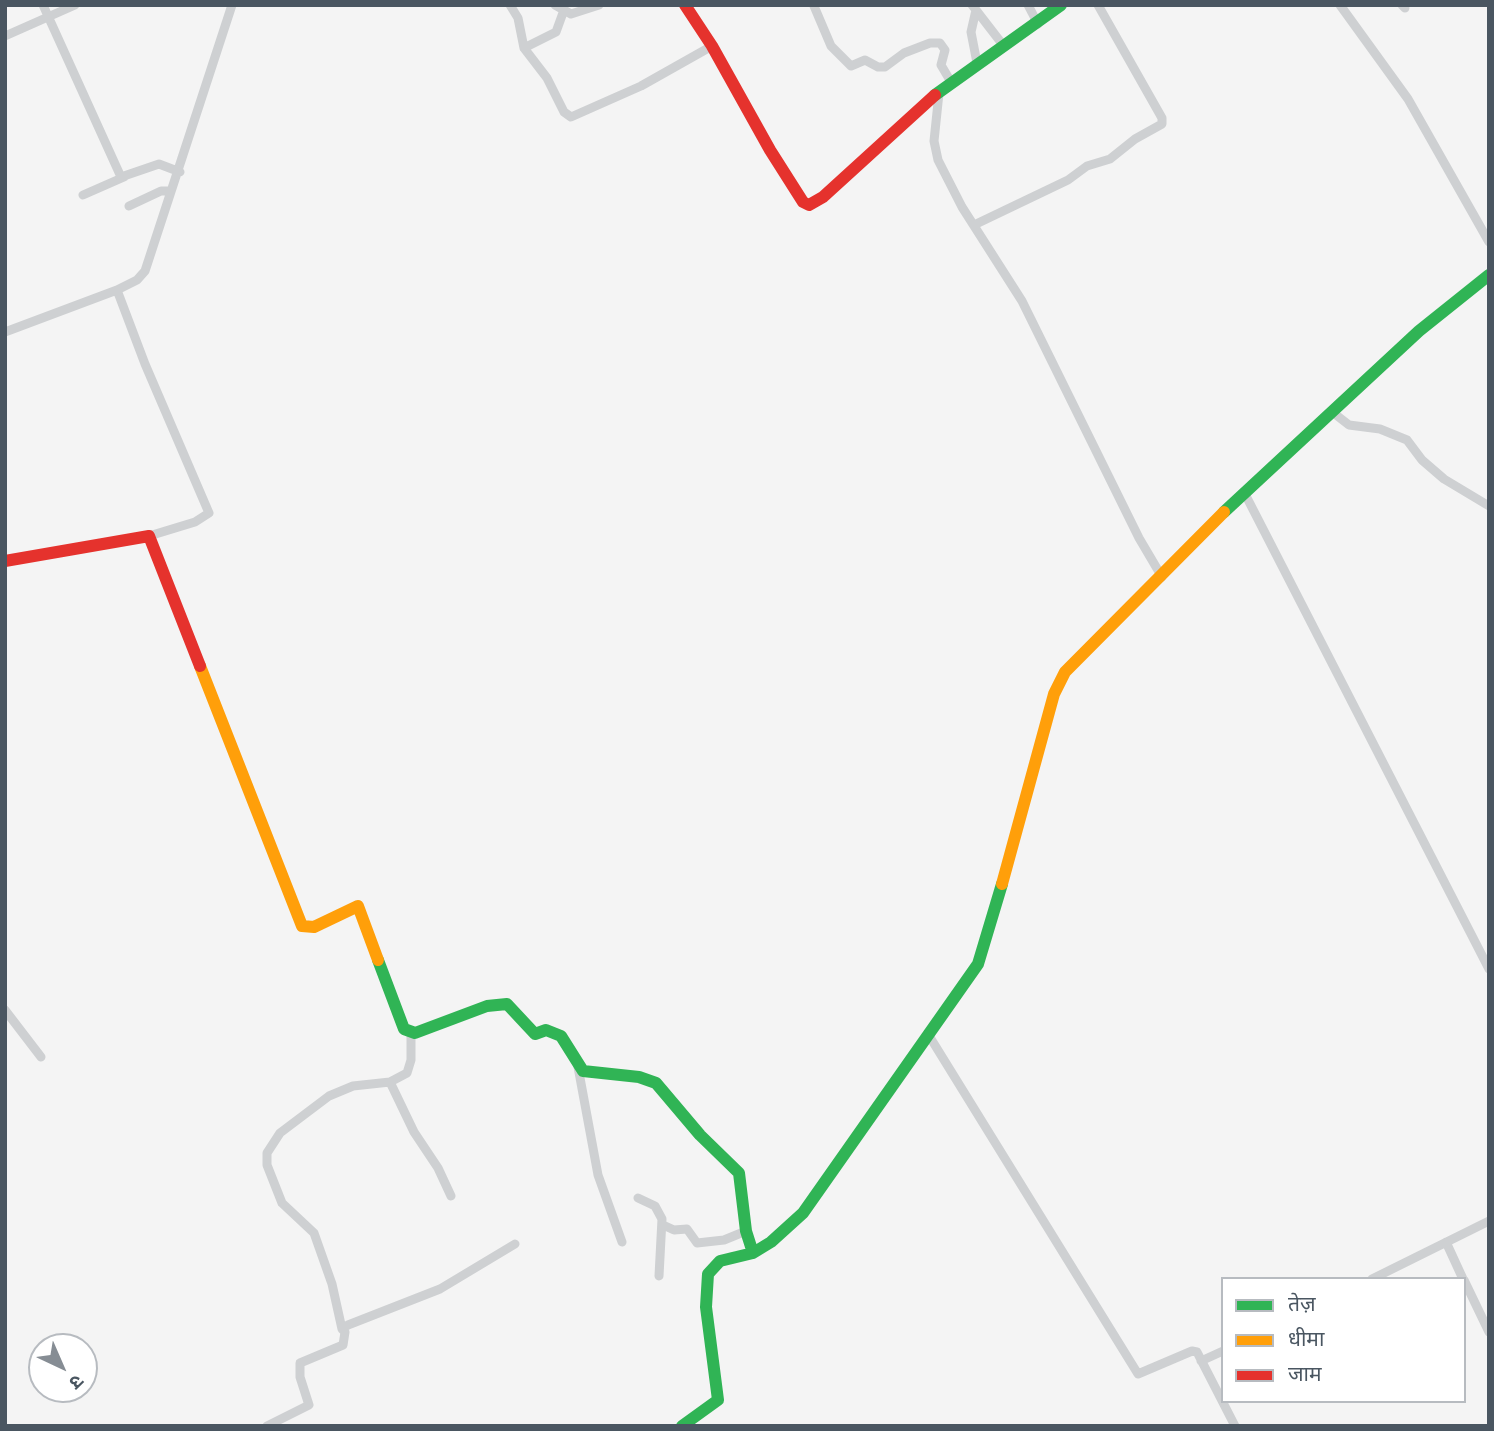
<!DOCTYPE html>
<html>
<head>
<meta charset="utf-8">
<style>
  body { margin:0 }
  #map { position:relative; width:1494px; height:1431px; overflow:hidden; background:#f4f4f4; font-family:Karla,"Noto Sans Devanagari",sans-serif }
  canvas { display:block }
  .frame { position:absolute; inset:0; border:7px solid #4a5661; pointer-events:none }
  .legend { position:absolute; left:1221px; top:1277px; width:245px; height:126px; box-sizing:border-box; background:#fff; border:2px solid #b7bbc0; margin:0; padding:9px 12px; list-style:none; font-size:21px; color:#4a5661 }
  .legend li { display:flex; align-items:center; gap:14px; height:35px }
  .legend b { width:35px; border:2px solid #b7bbc0 }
  .north { position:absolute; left:28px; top:1333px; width:70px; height:70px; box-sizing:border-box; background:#fff; border:2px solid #b7bbc0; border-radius:50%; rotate:136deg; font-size:19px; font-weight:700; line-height:28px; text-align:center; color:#4a5661 }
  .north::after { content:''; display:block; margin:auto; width:24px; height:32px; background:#868d94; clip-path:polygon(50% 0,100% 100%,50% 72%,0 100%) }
</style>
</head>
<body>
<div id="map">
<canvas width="1494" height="1431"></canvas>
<div class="frame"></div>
<ul class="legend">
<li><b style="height:9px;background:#30b455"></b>तेज़</li>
<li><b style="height:9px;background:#ff9f0a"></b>धीमा</li>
<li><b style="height:9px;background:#e5322d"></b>जाम</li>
</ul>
<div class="north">उ</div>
</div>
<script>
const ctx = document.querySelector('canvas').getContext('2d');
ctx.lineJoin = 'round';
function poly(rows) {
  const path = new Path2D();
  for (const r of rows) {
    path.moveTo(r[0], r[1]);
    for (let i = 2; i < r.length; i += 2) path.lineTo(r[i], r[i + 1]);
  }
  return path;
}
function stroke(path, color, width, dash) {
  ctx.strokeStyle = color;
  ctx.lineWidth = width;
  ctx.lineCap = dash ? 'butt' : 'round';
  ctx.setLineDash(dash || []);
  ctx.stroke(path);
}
stroke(poly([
  [43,5,121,177,159,164,180,172],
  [510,5,518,18,524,48,556,32,564,10],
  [555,5,571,14,599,5],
  [972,5,976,10,971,32,977,63],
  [1028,5,1038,24],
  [1340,5,1408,99,1489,242],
  [1402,5,1405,8],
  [814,6,831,46,851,66,865,60,878,67,885,67,904,53,930,43,940,43,945,50,941,65,951,82],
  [976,10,1003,45],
  [5,36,75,5],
  [524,48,547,78,564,112,571,117,641,86,712,46],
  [939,93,934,141,938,160,962,207,1022,301,1139,538,1162,577],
  [83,195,124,177],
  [129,206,161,191,171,191],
  [974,225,1068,180,1087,166,1110,159,1135,139,1162,124,1162,118,1098,5],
  [117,290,145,364,209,513,195,522,149,536],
  [5,332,117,290,137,280,145,271,232,5],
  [1331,411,1349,425,1380,429,1407,440,1422,460,1444,479,1489,506],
  [1244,492,1489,969],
  [5,1010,41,1057],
  [928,1034,1138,1374,1192,1351,1197,1352,1235,1426],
  [578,1067,598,1175,622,1242],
  [390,1082,414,1132,438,1168,451,1196],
  [638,1198,655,1206,662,1219,659,1276],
  [663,1225,674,1230,687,1229,697,1243,724,1240,746,1231],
  [1446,1242,1463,1279],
  [1372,1279,1489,1221],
  [1464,1280,1489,1332],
  [342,1329,332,1284,314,1233,282,1203,267,1165,267,1153,280,1133,329,1096,353,1086,390,1082,407,1073,411,1060,411,1031],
  [1201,1361,1223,1351],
  [267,1426,309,1405,300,1377,300,1363,343,1345,345,1332,342,1329,348,1325,440,1289,515,1244]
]), '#ced0d2', 9);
stroke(poly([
  [935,95,1061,5],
  [1224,512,1419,331,1489,275],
  [378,960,404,1029,415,1033,487,1006,507,1004,535,1034,546,1030,561,1036,583,1071,639,1077,656,1083,700,1135,739,1173,746,1231,753,1253],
  [682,1426,718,1400,706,1307,708,1274,720,1261,753,1253,771,1242,803,1213,978,964,1002,884]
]), '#30b455', 12);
stroke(poly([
  [200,666,302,926,314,927,358,906,378,960],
  [1002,884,1054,694,1065,672,1224,512]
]), '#ff9f0a', 12);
stroke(poly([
  [685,5,712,46,770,150,803,202,809,205,823,197,935,95],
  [5,561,149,536,200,666]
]), '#e5322d', 12);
</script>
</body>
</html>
